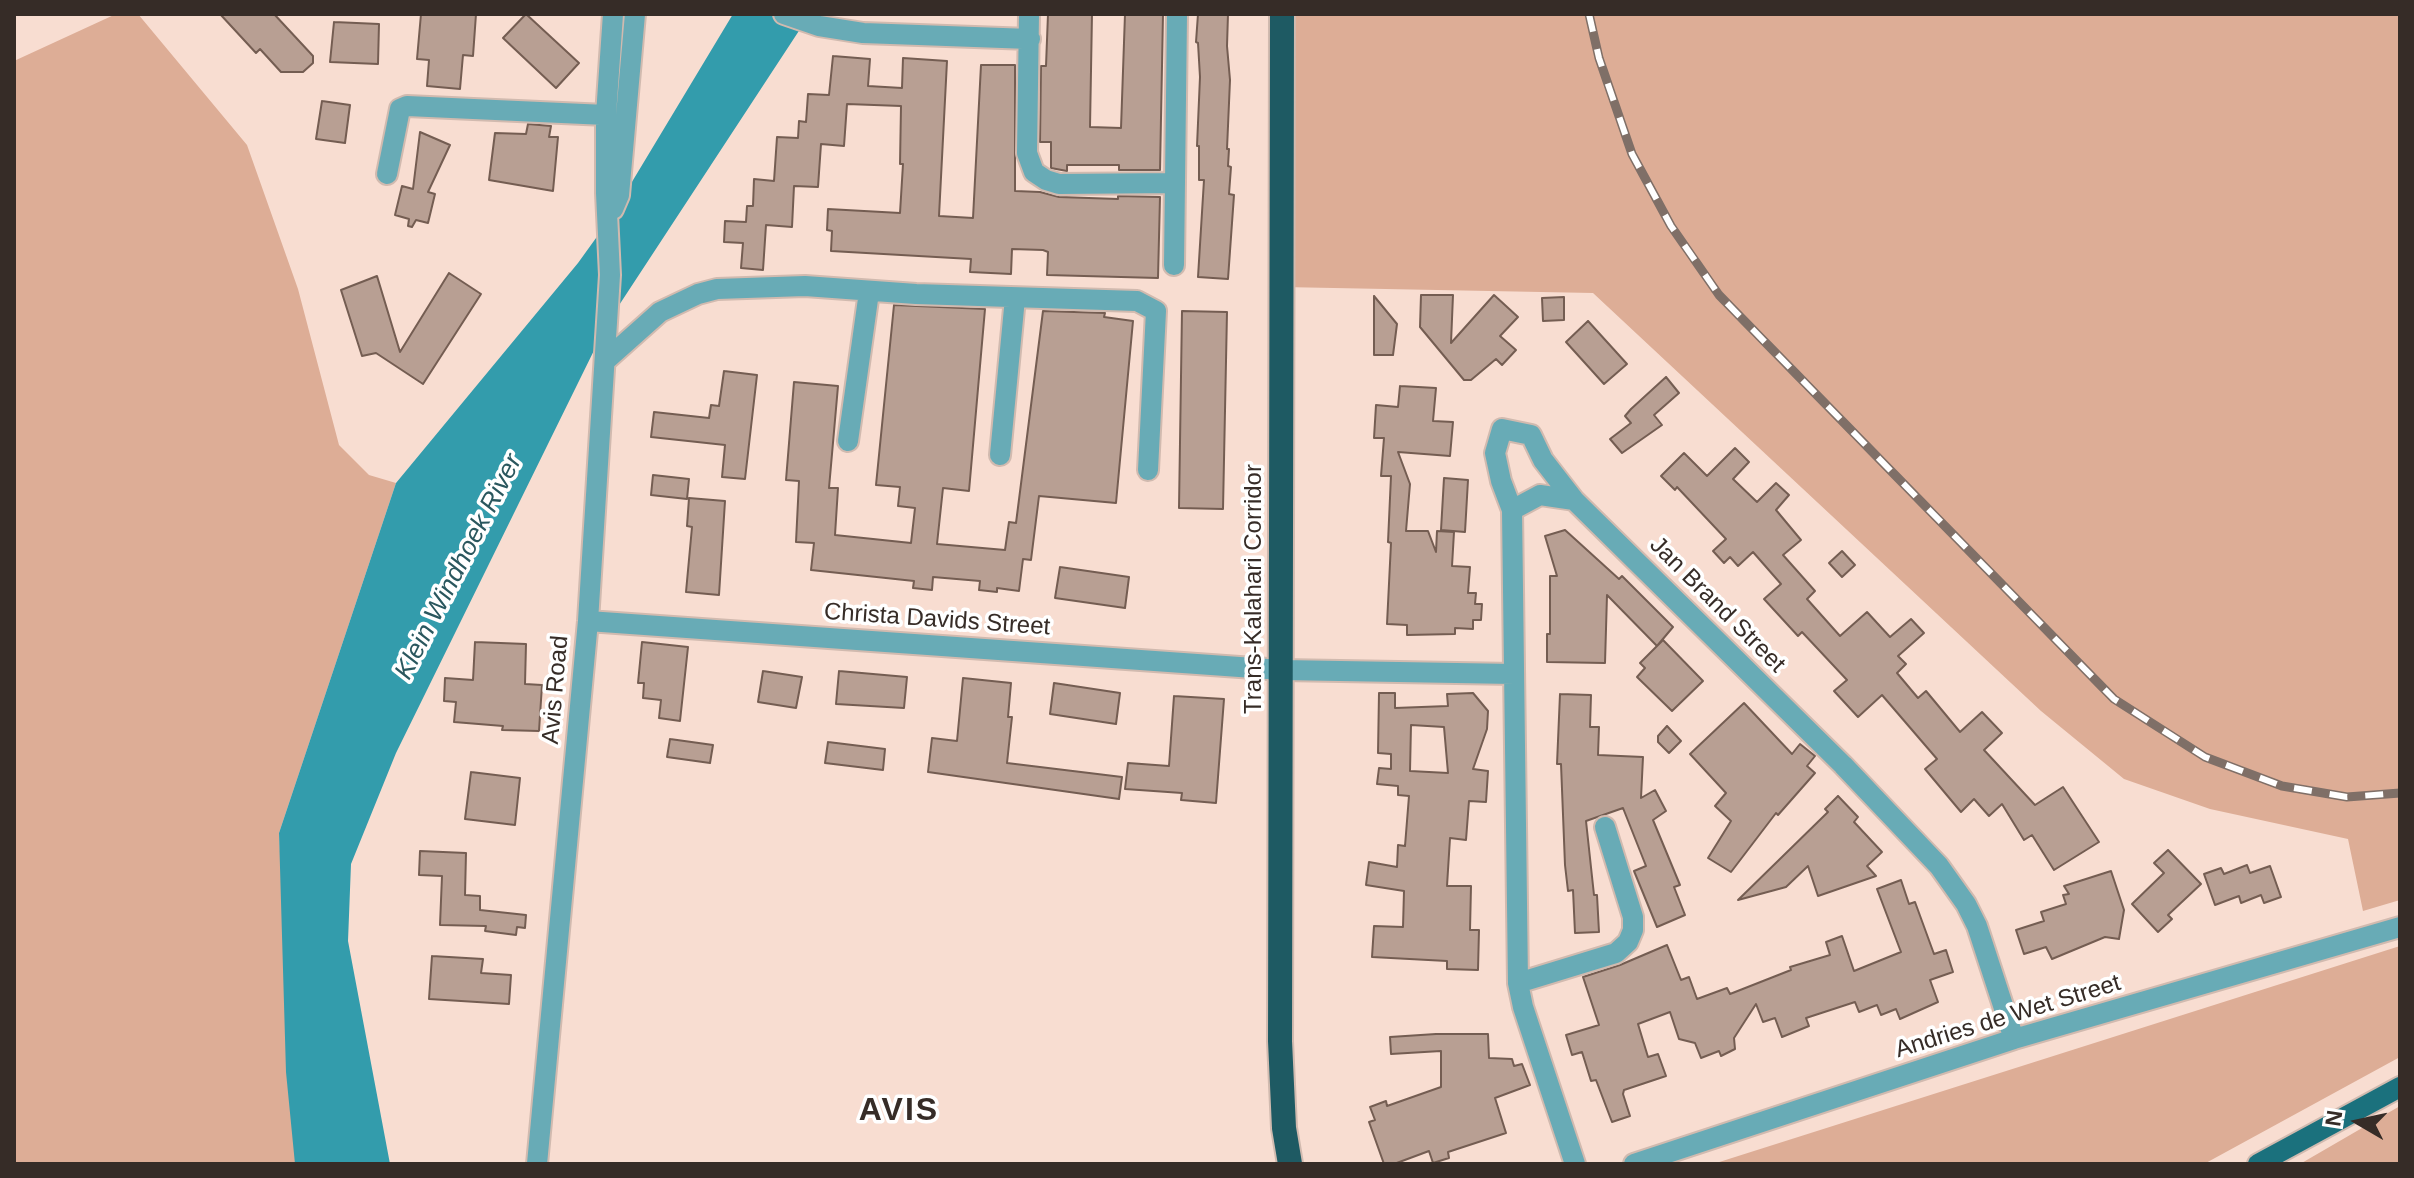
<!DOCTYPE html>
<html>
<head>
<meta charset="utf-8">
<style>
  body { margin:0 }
  #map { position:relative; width:2414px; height:1178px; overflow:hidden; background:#f8ddd1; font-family:Helvetica,sans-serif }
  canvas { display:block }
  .frame { position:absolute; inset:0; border:16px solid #362c27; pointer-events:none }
  .north { position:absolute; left:2318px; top:1082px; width:80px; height:80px; -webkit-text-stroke:6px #fff; paint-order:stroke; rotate:279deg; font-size:22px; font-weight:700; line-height:32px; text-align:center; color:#362c27 }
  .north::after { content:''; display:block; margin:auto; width:28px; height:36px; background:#362c27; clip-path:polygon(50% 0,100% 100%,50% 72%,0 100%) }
</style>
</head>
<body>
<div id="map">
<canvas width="2414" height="1178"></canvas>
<div class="frame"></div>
<div class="north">N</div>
</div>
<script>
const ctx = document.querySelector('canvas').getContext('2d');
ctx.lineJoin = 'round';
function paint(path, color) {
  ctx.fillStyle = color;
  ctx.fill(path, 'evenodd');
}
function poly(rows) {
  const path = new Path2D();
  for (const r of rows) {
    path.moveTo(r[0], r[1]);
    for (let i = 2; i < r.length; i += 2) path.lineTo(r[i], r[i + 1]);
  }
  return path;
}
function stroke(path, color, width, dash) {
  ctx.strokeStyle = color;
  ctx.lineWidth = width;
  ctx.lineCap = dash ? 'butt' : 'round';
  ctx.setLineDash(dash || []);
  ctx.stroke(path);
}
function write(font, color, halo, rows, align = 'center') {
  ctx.font = font + ' Helvetica,sans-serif';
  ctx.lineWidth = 7;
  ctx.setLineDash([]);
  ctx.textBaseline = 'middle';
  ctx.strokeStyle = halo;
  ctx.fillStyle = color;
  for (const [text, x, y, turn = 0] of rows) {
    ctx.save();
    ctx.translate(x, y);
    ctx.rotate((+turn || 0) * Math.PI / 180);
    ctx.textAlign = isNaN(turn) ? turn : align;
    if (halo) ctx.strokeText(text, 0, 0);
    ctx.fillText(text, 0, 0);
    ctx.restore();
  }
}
paint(poly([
  [116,14,138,14,247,145,298,289,339,445,369,475,396,483,279,833,297,1164,14,1164,14,61],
  [1288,14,2400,14,2400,900,2363,911,2348,839,2210,809,2124,779,2041,711,1593,293,1282,287],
  [2400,946,2400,1057,2204,1164,1713,1164],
  [2400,1106,2400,1164,2300,1164]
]), '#ddad96');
paint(poly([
  [733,14,810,14,608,322,396,753,351,864,348,941,390,1164,295,1164,286,1072,279,833,396,483,578,263,609,220]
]), '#339cac');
const building = poly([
  [220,14,274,14,313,56,313,63,303,72,281,72,260,49,256,53,220,14],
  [421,14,476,14,473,56,463,55,460,89,427,86,429,60,417,59,421,14],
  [526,14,579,63,556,88,503,38,526,14],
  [1048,14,1092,14,1090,127,1121,128,1125,14,1163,14,1160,170,1119,170,1119,165,1067,165,1067,171,1051,168,1051,142,1040,142,1041,66,1046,66,1048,14],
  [1198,14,1228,14,1227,46,1230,80,1227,149,1229,149,1228,166,1231,167,1229,194,1234,195,1228,279,1198,277,1204,180,1199,180,1199,146,1197,146,1200,77,1198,43,1196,42,1198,14],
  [334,22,379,24,378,64,330,62,334,22],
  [833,56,870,59,868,86,902,88,903,58,947,61,939,216,973,218,981,65,1015,65,1015,191,1040,192,1059,197,1118,199,1118,196,1160,197,1158,278,1047,275,1048,252,1043,250,1012,249,1011,274,970,272,971,259,831,251,832,231,827,230,828,209,900,213,903,164,900,164,901,106,847,104,844,146,821,144,818,187,794,186,792,227,766,225,763,270,741,268,743,243,724,242,725,221,746,222,747,206,753,206,754,179,774,181,777,137,798,138,799,121,806,122,808,94,829,95,833,56],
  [322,101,350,105,345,143,316,139,322,101],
  [528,124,551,126,549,137,558,137,553,191,489,180,495,133,526,134,528,124],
  [420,132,450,145,428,192,435,194,428,223,416,220,412,227,408,226,409,219,395,215,402,186,413,189,420,132],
  [449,273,481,294,423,384,376,353,362,356,341,290,377,276,400,352,449,273],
  [1421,295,1453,295,1451,343,1494,295,1518,317,1500,336,1516,350,1502,365,1496,359,1471,380,1464,380,1420,327,1421,295],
  [1374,296,1397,324,1393,355,1374,355,1374,296],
  [1564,297,1564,320,1543,321,1542,298,1564,297],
  [894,305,985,309,969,491,943,488,937,544,1005,550,1009,522,1016,523,1043,311,1105,313,1104,317,1133,321,1116,503,1039,496,1031,560,1023,559,1019,591,997,588,997,592,979,590,980,581,933,577,932,590,913,588,914,581,811,570,814,543,796,542,799,481,786,480,794,382,838,386,829,488,838,488,835,535,911,543,915,508,898,506,900,487,876,485,894,305],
  [1182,311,1227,312,1223,509,1179,508,1182,311],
  [1588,321,1627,364,1604,384,1566,342,1588,321],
  [724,371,757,375,745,479,722,477,725,445,651,437,654,412,709,418,711,405,719,406,724,371],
  [1666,377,1679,393,1654,415,1662,425,1622,453,1610,439,1631,423,1625,416,1631,409,1666,377],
  [1400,386,1436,388,1433,421,1453,422,1450,456,1398,452,1410,484,1406,531,1428,531,1436,552,1437,531,1454,532,1452,566,1470,567,1468,593,1476,593,1475,604,1482,604,1481,620,1473,620,1473,629,1455,628,1455,634,1407,635,1407,625,1387,624,1391,543,1388,542,1391,476,1381,476,1384,438,1374,438,1376,405,1398,407,1400,386],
  [1735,448,1749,462,1733,479,1757,502,1776,483,1789,495,1776,510,1801,540,1783,555,1815,591,1807,599,1840,636,1867,612,1890,637,1911,619,1924,633,1898,656,1906,664,1897,673,1918,698,1926,691,1960,732,1982,712,2002,733,1984,750,2035,805,2063,787,2099,842,2054,870,2032,835,2024,840,2002,804,1989,816,1974,799,1961,812,1925,769,1937,759,1882,695,1858,717,1834,691,1847,680,1802,632,1798,636,1764,599,1781,584,1753,552,1738,566,1730,557,1724,563,1713,551,1726,539,1677,487,1675,490,1661,476,1684,453,1707,476,1735,448],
  [653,475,689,479,687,499,651,495,653,475],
  [1444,478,1468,480,1465,532,1441,530,1444,478],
  [689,498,725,501,719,595,686,592,692,527,687,526,689,498],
  [1565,530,1619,579,1622,576,1673,627,1657,646,1607,595,1605,663,1547,662,1547,634,1550,634,1550,576,1557,576,1545,536,1565,530],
  [1842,551,1855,565,1842,577,1829,563,1842,551],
  [1060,567,1129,577,1125,608,1055,598,1060,567],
  [1663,640,1703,681,1672,711,1637,677,1645,668,1640,663,1663,640],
  [475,642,526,644,525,684,542,685,539,731,502,730,503,726,454,722,456,702,444,701,445,678,473,680,475,642],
  [642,642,688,647,680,721,659,718,661,700,643,698,644,683,638,683,642,642],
  [763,671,802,677,796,708,758,702,763,671],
  [839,671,907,677,904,708,836,704,839,671],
  [963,678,1011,683,1008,717,1012,717,1007,763,1122,777,1119,799,928,772,932,738,957,741,963,678],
  [1054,683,1120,693,1116,724,1050,714,1054,683],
  [1379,693,1395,693,1395,708,1448,706,1447,694,1473,693,1488,711,1487,729,1473,769,1488,771,1486,802,1469,801,1466,840,1450,838,1447,886,1471,886,1470,930,1479,930,1478,970,1447,969,1447,961,1372,957,1374,926,1403,927,1404,891,1366,885,1369,862,1397,867,1398,845,1405,846,1409,796,1398,795,1398,786,1377,784,1379,768,1391,769,1391,754,1378,753,1379,693],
  [1411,725,1444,727,1448,773,1410,771,1411,725],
  [1560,694,1591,695,1590,727,1599,727,1598,755,1643,757,1641,798,1655,790,1666,811,1653,820,1680,885,1674,887,1685,915,1657,927,1634,871,1646,866,1623,808,1586,821,1594,895,1597,895,1599,932,1575,933,1573,890,1568,891,1565,865,1561,764,1557,764,1560,694],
  [1174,696,1224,699,1216,803,1181,800,1182,793,1125,789,1128,763,1169,766,1174,696],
  [1744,703,1792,754,1800,744,1815,756,1807,766,1815,773,1778,815,1776,813,1731,872,1708,858,1731,821,1715,806,1726,793,1690,754,1744,703],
  [1667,726,1681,741,1669,753,1658,742,1658,736,1667,726],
  [670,739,713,745,710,763,667,757,670,739],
  [828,742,885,749,883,770,825,763,828,742],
  [471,772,520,778,515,825,465,819,471,772],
  [1838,796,1858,817,1854,822,1882,852,1867,866,1876,876,1818,896,1808,866,1786,887,1738,900,1828,812,1825,809,1838,796],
  [2168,850,2201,884,2168,915,2172,919,2158,932,2132,904,2164,873,2154,863,2168,850],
  [420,851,466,853,465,895,480,896,480,910,526,915,525,928,517,927,516,935,485,931,486,926,440,925,442,876,419,875,420,851],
  [2247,865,2250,873,2270,866,2281,897,2264,903,2261,895,2241,903,2239,896,2215,905,2204,874,2221,868,2224,874,2247,865],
  [2111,871,2124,910,2119,939,2105,937,2052,959,2046,947,2024,954,2016,930,2044,921,2041,912,2066,904,2063,895,2069,894,2064,886,2111,871],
  [1901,880,1909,904,1915,902,1934,954,1946,950,1953,972,1930,980,1938,1002,1900,1019,1896,1009,1881,1015,1877,1005,1859,1012,1855,1002,1806,1018,1809,1026,1782,1037,1775,1018,1763,1022,1756,1004,1734,1038,1735,1049,1721,1056,1719,1051,1701,1058,1695,1043,1679,1039,1670,1012,1638,1024,1648,1057,1658,1054,1666,1076,1624,1090,1623,1094,1630,1116,1612,1122,1596,1080,1591,1081,1582,1052,1572,1055,1566,1035,1599,1025,1583,977,1620,965,1667,945,1681,980,1689,977,1697,999,1727,988,1730,994,1791,970,1790,967,1830,955,1826,942,1842,936,1854,971,1901,952,1877,889,1901,880],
  [432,956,483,959,481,973,511,975,509,1004,429,999,432,956],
  [1436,1034,1488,1034,1489,1058,1512,1059,1514,1066,1522,1064,1530,1085,1495,1098,1506,1133,1448,1152,1449,1158,1433,1163,1429,1151,1394,1164,1384,1164,1369,1122,1375,1120,1370,1107,1386,1101,1387,1106,1441,1087,1441,1051,1391,1054,1390,1037,1436,1034]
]);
paint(building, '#b89f93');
stroke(building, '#745d52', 2);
const minor = poly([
  [784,14,819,26,863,33,1030,39],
  [1029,14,1027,153,1034,172,1046,180,1059,184,1175,183],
  [387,174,400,109,407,106,606,115],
  [613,209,619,195,635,14],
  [1174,265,1177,14],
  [605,361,660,312,698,294,717,289,805,286,916,294,1137,301,1156,311,1148,470],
  [848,441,869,292],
  [1000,455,1015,298],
  [1512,510,1540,495,1574,500],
  [588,621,1282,670,1514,674],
  [1518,983,1616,953,1628,942,1633,930,1633,917,1605,827],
  [537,1164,588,621,610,275,606,193,606,115,613,14],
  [1575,1164,1523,1007,1518,983,1512,510,1501,481,1495,453,1502,429,1531,435,1543,460,1574,500,1843,765,1939,866,1966,904,1977,926,2014,1039],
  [1634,1164,2014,1039,2400,927]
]);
const major = poly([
  [2258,1164,2400,1087]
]);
const highway = poly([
  [1282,14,1280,1041,1284,1128,1290,1164]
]);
stroke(minor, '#d1baaf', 24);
stroke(major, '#d1baaf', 24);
stroke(highway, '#d1baaf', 28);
stroke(minor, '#68abb6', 20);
stroke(major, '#1b717d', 20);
stroke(highway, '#1e5a63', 24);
const rail = poly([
  [1589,14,1599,58,1632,154,1671,226,1719,295,2114,699,2205,757,2282,786,2347,797,2400,793]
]);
stroke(rail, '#7f6f67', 9);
stroke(rail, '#fff', 6, [18]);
write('24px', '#362c27', '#fff', [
  ["Trans-Kalahari Corridor",1254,589,-90],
  ["Jan Brand Street",1717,605,45],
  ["Christa Davids Street",937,620,4],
  ["Avis Road",556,690,-85],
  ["Andries de Wet Street",2008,1017,-17]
]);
write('italic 26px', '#2a575e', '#fff', [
  ["Klein Windhoek River",459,567,-63]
]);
ctx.letterSpacing = '2px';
write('bold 32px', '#362c27', '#fff', [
  ["AVIS",899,1111]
]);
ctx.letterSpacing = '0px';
</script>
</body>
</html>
